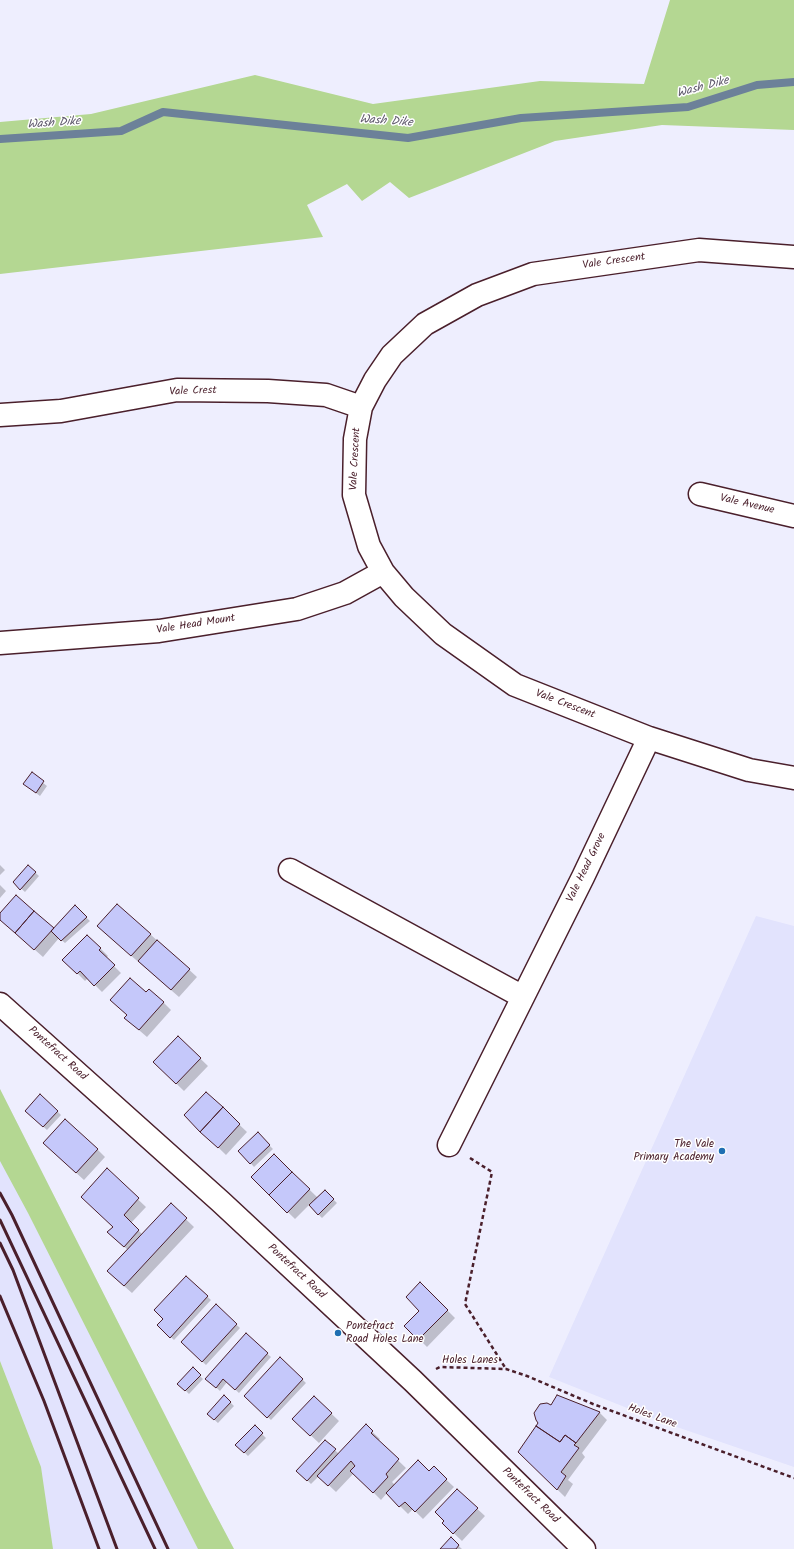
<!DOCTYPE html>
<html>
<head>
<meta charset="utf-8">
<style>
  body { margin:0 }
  canvas { display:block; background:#eeeefe }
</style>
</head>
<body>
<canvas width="794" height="1549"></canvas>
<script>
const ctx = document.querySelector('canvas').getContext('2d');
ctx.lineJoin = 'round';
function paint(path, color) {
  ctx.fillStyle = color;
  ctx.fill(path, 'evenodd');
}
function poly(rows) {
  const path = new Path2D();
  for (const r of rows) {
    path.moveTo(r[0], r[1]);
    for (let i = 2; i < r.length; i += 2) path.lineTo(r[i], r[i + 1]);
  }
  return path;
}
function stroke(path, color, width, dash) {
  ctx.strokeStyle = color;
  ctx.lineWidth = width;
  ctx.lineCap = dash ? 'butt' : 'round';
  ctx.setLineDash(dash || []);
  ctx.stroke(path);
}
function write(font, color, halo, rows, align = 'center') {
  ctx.font = font + ' Kalam,sans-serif';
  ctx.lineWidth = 3;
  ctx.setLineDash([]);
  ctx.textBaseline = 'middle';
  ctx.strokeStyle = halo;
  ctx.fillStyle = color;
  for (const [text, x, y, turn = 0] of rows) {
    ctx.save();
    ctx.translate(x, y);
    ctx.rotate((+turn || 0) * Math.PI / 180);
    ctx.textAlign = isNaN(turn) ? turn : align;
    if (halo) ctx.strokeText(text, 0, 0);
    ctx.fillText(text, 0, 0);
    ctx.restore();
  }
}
paint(poly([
  [756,916,794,926,794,1467,665,1423,549,1377],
  [0,1089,206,1496,234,1549,0,1549]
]), '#e2e3fd');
paint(poly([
  [670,0,794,0,794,130,662,125,555,141,409,198,390,182,362,201,347,184,307,205,323,237,0,274,0,122,91,114,255,75,373,104,540,81,644,84],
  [0,1089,206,1496,234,1549,198,1549,28,1213,0,1161],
  [0,1361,41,1467,53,1549,0,1549]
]), '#b4d792');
paint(poly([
  [32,774,47,786,40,796,28,787],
  [0,865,5,870,0,875],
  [28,866,39,876,25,892,14,882],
  [0,885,6,891,0,898],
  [75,907,90,921,65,943,59,938,43,957,0,919,0,915,54,930],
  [106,934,150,934,197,977,179,997],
  [100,948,108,956,106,958,121,973,102,992,88,978,85,981,64,960],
  [146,993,163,1002,171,1010,147,1037,133,1025],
  [178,1037,208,1066,184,1091,154,1062],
  [206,1093,247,1132,226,1155,185,1115],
  [41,1095,61,1115,47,1130,26,1111],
  [258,1134,273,1149,254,1167,240,1151],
  [97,1149,105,1157,84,1180,52,1151],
  [274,1155,318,1198,325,1191,337,1203,322,1218,309,1205,295,1219,252,1177],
  [107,1170,146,1207,131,1223,143,1235,171,1205,194,1227,132,1293,116,1279,128,1250,116,1240],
  [186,1277,211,1300,174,1340,158,1325,164,1319],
  [420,1283,455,1318,427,1347,406,1326,421,1311],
  [216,1306,240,1328,206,1365,182,1342],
  [246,1335,271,1357,239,1393,227,1382,220,1391,207,1379],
  [280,1358,306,1383,271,1420,245,1396],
  [193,1369,203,1379,189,1394,179,1384],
  [224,1396,234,1406,218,1423,208,1414],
  [314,1397,339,1421,319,1443,293,1419],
  [557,1397,600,1413,607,1420,582,1453,585,1457,568,1480,573,1484,565,1497,519,1452],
  [366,1426,380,1439,378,1441,406,1468,392,1482,395,1485,429,1473,434,1468,454,1487,423,1519,413,1509,408,1514,387,1493,381,1500,354,1473,336,1492,319,1476,311,1484,298,1471,325,1441,339,1454],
  [255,1427,266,1438,248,1456,237,1445],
  [457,1490,485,1516,462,1541,443,1523],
  [451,1539,462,1549,441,1549]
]), '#0003');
stroke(poly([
  [0,139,121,131,163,112,408,138,521,118,688,107,757,85,794,82]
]), '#6c8199', 8);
const building = poly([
  [32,772,44,781,36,793,23,784,32,772],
  [28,865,36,872,20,890,13,882,28,865],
  [16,895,34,911,15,933,0,920,0,913,16,895],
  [117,904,151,934,131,956,97,926,117,904],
  [75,905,87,917,61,941,51,931,75,905],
  [34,911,54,928,34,950,15,933,34,911],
  [87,935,101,948,99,950,115,965,94,986,80,971,77,974,62,960,87,935],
  [157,940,190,969,171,990,138,961,157,940],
  [130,978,146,992,149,989,164,1002,139,1030,124,1018,127,1015,110,1000,130,978],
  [178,1036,201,1058,176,1084,153,1062,178,1036],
  [206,1092,223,1107,200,1132,184,1115,206,1092],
  [40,1094,58,1111,43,1127,25,1111,40,1094],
  [223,1107,240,1124,218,1148,200,1132,223,1107],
  [65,1119,98,1149,76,1173,43,1143,65,1119],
  [258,1132,270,1145,250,1164,238,1151,258,1132],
  [274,1154,292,1172,269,1195,251,1177,274,1154],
  [107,1168,139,1198,124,1215,139,1230,124,1247,107,1232,113,1227,81,1197,107,1168],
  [292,1172,310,1189,287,1213,269,1195,292,1172],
  [325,1190,334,1199,318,1215,309,1205,325,1190],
  [171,1203,187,1218,124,1286,107,1271,171,1203],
  [186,1276,208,1296,170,1338,157,1325,163,1319,154,1310,186,1276],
  [420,1282,448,1310,418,1340,404,1326,419,1311,406,1297,420,1282],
  [216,1304,237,1324,202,1362,181,1342,216,1304],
  [246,1333,268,1353,235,1390,223,1379,216,1388,205,1379,246,1333],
  [280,1357,303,1379,267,1418,244,1396,280,1357],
  [193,1367,201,1375,185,1391,177,1384,193,1367],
  [224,1395,231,1402,214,1420,207,1414,224,1395],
  [557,1395,600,1412,576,1443,565,1435,560,1442,536,1426,538,1423,536,1420,534,1413,540,1404,547,1403,551,1405,557,1395],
  [314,1396,332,1413,310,1436,292,1419,314,1396],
  [366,1424,373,1431,371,1433,399,1459,386,1474,388,1477,373,1493,350,1471,355,1466,351,1461,328,1486,317,1476,366,1424],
  [255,1425,263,1433,244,1453,235,1445,255,1425],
  [536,1426,560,1442,565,1435,576,1443,574,1445,579,1448,561,1472,566,1476,557,1490,518,1452,536,1426],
  [325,1440,336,1449,307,1481,296,1471,325,1440],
  [418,1460,429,1471,434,1466,447,1479,415,1512,405,1502,399,1507,386,1493,418,1460],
  [457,1489,478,1508,453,1534,442,1523,444,1521,435,1512,457,1489],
  [451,1537,459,1545,456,1549,440,1549,451,1537]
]);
paint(building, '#c5c8fa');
stroke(building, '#4a1f2b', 1);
const minor = poly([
  [794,257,699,250,533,274,477,295,425,324,392,355,375,380,361,407,355,439,354,495,369,546,383,572,404,597,443,634,515,685,649,738,749,770,794,778],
  [0,415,61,411,177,390,268,391,326,395,361,407],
  [700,494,794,516],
  [0,643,159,631,297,609,345,593,383,572],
  [290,870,523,997],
  [449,1145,583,877,649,738]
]);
const primary = poly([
  [0,1004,221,1202,413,1381,584,1549]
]);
stroke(minor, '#4a1f2b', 25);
stroke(primary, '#4a1f2b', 25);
stroke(poly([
  [470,1158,492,1172,465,1304,506,1369],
  [436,1369,440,1367,506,1369,527,1376,593,1404,794,1478]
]), '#4a1f2b', 2.5, [4, 3]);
stroke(minor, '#fff', 22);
stroke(primary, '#fff', 22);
stroke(poly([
  [0,1193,12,1215,168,1549],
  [0,1220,155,1549],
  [0,1243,13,1270,117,1549],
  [0,1296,44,1401,99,1549]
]), '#4a1f2b', 3);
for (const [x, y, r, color] of [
  [722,1151,4,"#1f6fb2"],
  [338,1333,4,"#1f6fb2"]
]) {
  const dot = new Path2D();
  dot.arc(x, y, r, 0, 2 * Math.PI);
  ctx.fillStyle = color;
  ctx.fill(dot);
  stroke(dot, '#fff', 1.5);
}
write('11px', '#4a1f2b', '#fff', [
  ["Vale Crescent",614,262,-8],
  ["Vale Crest",193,392,-2],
  ["Vale Crescent",356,459,-87],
  ["Vale Avenue",747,505,13],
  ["Vale Head Mount",196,625,-9],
  ["Vale Crescent",565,705,21],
  ["Vale Head Grove",587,868,-64],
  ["Pontefract Road",57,1054,42],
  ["Pontefract Road",296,1272,43],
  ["Holes Lanes",470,1361],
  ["Holes Lane",652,1417,20],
  ["Pontefract Road",530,1496,44]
]);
write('11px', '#4a1f2b', '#fff', [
  ["The Vale",714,1145],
  ["Primary Academy",714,1158],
  ["Pontefract",346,1327,"left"],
  ["Road Holes Lane",346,1340,"left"]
], 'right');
write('italic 12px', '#5e586b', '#fff', [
  ["Wash Dike",703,88,-15],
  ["Wash Dike",386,122,4],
  ["Wash Dike",54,124,-4]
]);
</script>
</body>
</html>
